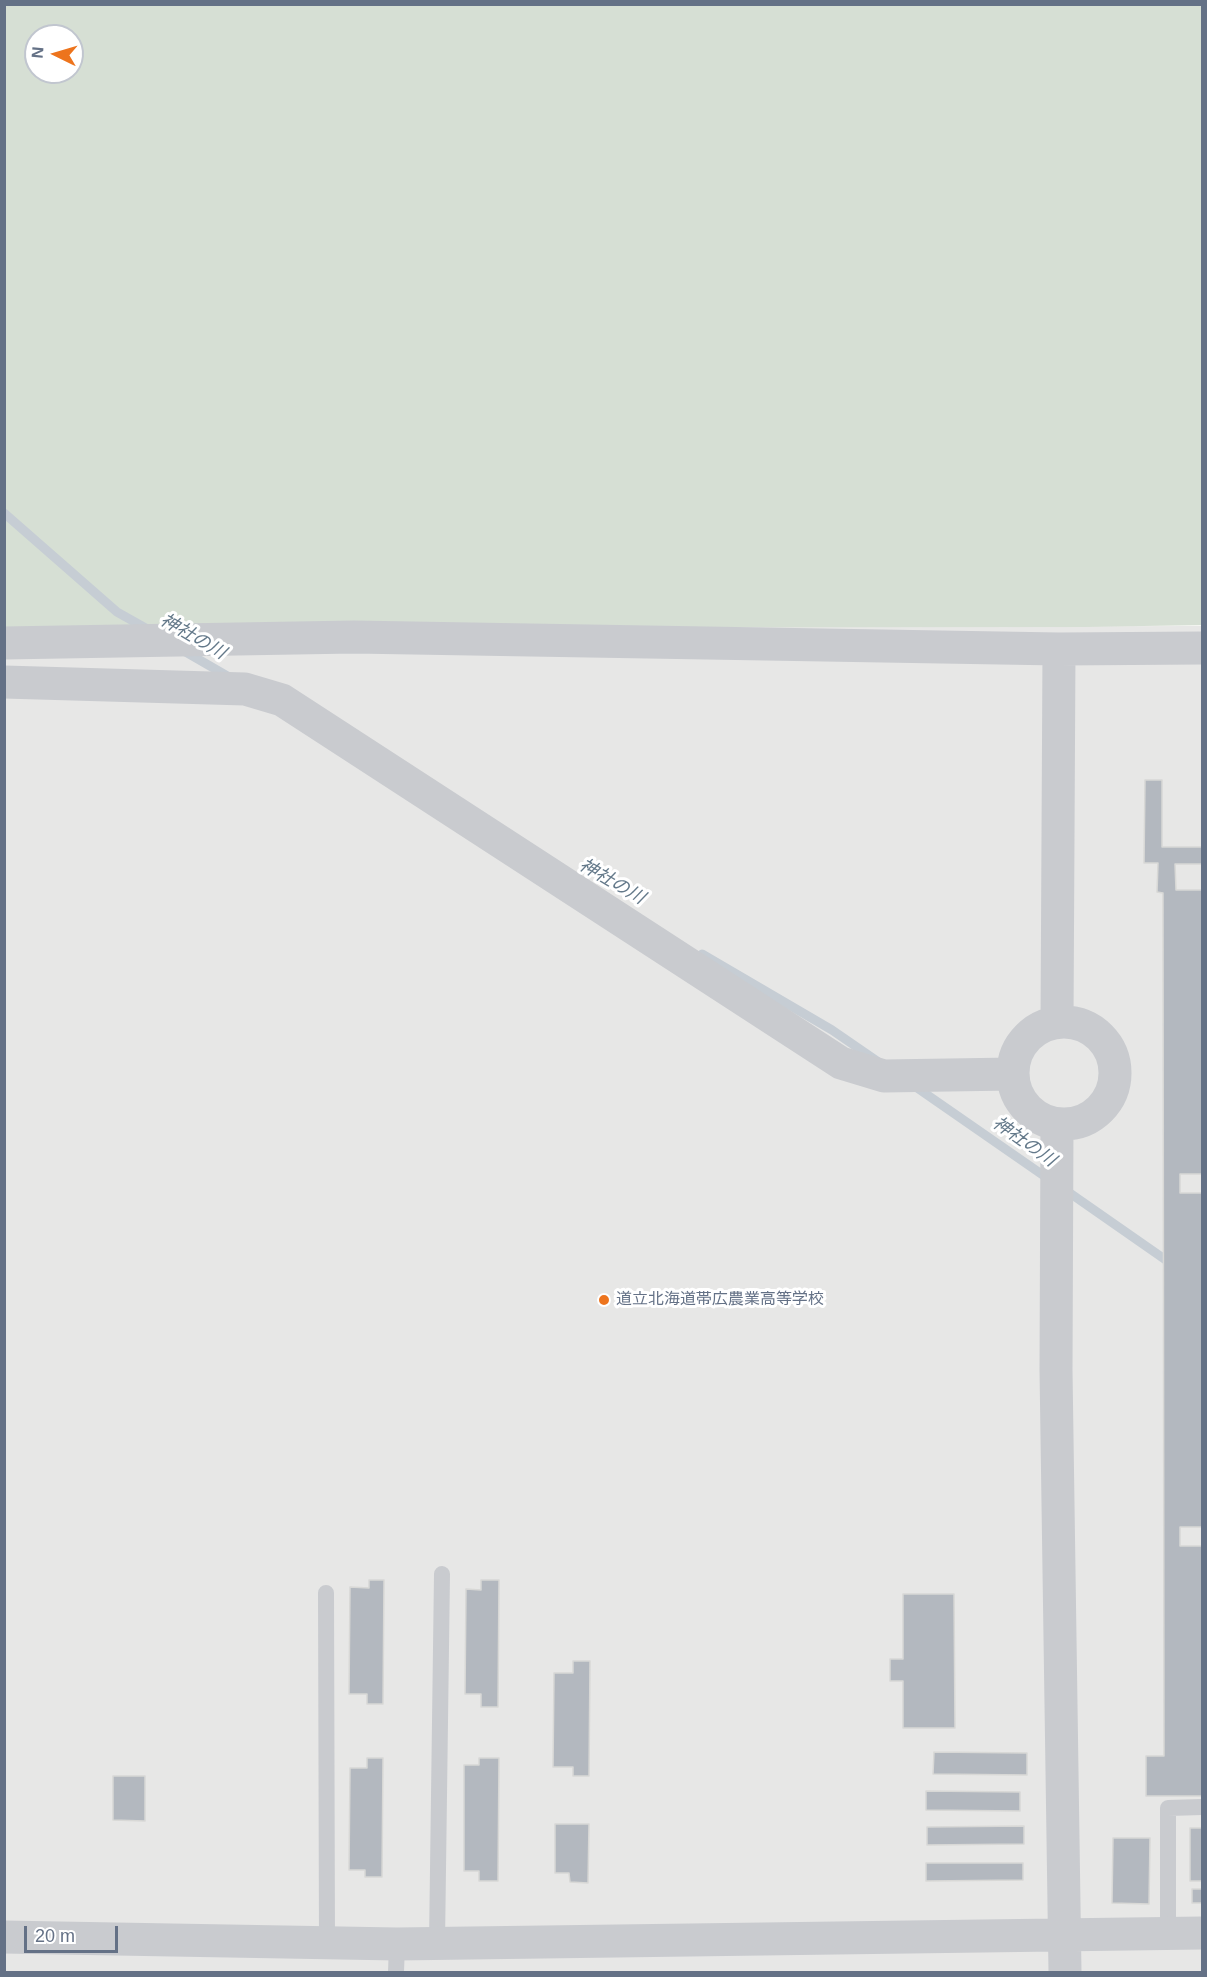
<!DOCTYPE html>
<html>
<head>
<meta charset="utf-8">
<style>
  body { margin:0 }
  #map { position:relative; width:1207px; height:1977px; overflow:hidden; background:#f6f7f3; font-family:Helvetica,sans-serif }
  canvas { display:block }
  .frame { position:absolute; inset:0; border:6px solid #647186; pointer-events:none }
  .north { position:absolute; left:24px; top:24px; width:60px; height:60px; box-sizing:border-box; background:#fff; border:2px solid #c1c6cf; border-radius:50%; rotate:275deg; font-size:16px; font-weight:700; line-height:24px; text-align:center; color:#647186 }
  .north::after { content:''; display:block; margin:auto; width:21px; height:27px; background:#ed741d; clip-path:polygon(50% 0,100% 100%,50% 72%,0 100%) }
  .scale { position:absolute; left:24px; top:1926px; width:94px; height:27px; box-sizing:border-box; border:3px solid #647186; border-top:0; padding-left:8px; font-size:18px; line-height:21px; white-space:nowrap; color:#647186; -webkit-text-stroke:4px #fff; paint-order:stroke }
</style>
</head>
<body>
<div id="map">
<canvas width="1207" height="1977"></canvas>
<div class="frame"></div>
<div class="north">N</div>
<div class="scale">20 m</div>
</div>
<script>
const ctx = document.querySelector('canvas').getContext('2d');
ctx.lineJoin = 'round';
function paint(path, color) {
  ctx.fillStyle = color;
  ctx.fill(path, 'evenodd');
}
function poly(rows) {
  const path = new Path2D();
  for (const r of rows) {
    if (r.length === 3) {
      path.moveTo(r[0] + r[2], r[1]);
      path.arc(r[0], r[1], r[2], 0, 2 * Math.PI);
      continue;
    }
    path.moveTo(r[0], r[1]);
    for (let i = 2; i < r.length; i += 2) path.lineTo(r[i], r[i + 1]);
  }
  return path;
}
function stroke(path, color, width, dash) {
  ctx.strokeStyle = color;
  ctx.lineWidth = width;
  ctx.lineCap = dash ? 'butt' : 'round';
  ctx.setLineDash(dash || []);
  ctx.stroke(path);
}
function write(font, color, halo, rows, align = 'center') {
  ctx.font = font + ' Helvetica,"Noto Sans JP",sans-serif';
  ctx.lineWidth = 6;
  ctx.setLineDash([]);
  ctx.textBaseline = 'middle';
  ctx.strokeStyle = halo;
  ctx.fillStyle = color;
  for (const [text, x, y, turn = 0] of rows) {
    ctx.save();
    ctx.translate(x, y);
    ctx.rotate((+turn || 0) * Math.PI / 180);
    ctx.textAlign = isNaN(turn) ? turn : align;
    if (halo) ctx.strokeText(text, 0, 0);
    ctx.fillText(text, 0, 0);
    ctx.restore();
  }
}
paint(poly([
  [1202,626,1202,1972,5,1972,4,628]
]), '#e7e7e6');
paint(poly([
  [4,5,1202,5,1202,625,1085,627,5,628],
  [36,36,72,36,72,72,36,72]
]), '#d6dfd4');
stroke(poly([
  [4,513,117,612,149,630],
  [184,651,229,677],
  [702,954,832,1030,877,1061],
  [913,1085,1050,1180],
  [1064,1189,1173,1265]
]), '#c6cdd4', 9);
const building = poly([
  [1145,780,1162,780,1162,847,1202,847,1202,864,1175,864,1176,890,1202,890,1202,1174,1180,1174,1180,1193,1202,1193,1202,1527,1180,1527,1180,1546,1202,1546,1202,1796,1146,1796,1146,1756,1164,1756,1163,893,1157,892,1158,863,1144,863,1145,780],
  [369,1580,384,1580,383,1704,367,1704,367,1694,349,1694,350,1587,369,1588,369,1580],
  [481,1580,499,1580,498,1707,481,1707,481,1694,465,1694,466,1589,481,1590,481,1580],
  [903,1594,954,1594,955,1728,903,1728,903,1681,890,1681,890,1659,903,1659,903,1594],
  [573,1661,590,1661,589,1776,573,1776,573,1767,553,1767,554,1673,573,1673,573,1661],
  [934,1752,1027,1753,1027,1775,933,1774,934,1752],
  [367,1758,383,1758,382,1877,365,1877,365,1870,349,1870,350,1768,367,1768,367,1758],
  [479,1758,499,1758,498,1881,479,1881,479,1871,464,1871,464,1765,479,1765,479,1758],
  [113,1776,145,1776,145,1821,113,1820,113,1776],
  [926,1791,1020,1792,1020,1811,926,1810,926,1791],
  [555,1824,589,1824,588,1883,570,1882,569,1873,555,1873,555,1824],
  [1024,1826,1024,1844,927,1845,927,1827,1024,1826],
  [1190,1828,1202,1828,1202,1881,1190,1881,1190,1828],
  [1113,1838,1150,1838,1149,1904,1112,1903,1113,1838],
  [926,1863,1023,1863,1023,1880,926,1881,926,1863],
  [1192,1889,1202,1889,1202,1903,1192,1903,1192,1889]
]);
paint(building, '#b3b8bf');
stroke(building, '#d8d8d6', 1.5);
stroke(poly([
  [326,1593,327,1943],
  [1168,1934,1168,1808,1202,1807],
  [437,1943,442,1574],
  [396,1972,397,1944]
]), '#c9cbcf', 16);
stroke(poly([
  [4,643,354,637,1059,649,1202,648],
  [4,682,245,689,282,700,841,1063,884,1076,1013,1074],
  [1057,1022,1059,649],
  [1064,1073,51],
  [1057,1124,1056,1370,1065,1972],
  [4,1937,397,1944,1202,1933]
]), '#c9cbcf', 33);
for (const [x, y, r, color] of [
  [604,1300,6,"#ed741d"]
]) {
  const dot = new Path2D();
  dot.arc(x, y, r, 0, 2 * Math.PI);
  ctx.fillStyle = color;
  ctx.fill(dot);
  stroke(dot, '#fff', 2);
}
write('16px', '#647186', '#fff', [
  ["道立北海道帯広農業高等学校",616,1300]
], 'left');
write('italic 18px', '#64798a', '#fff', [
  ["神社の川",193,637,30],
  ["神社の川",612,882,30],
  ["神社の川",1024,1142,35]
]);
</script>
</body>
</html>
